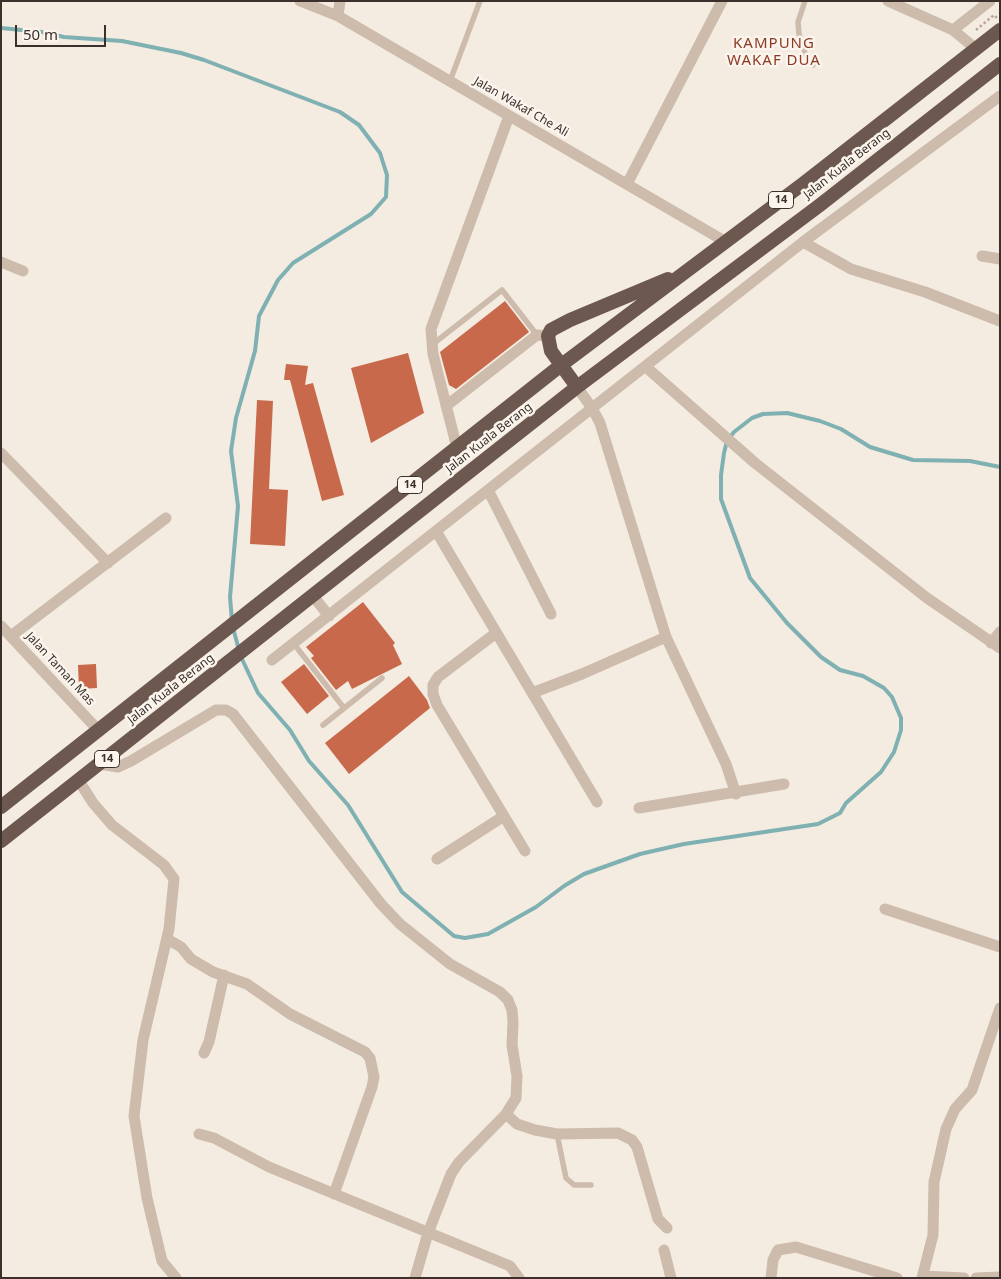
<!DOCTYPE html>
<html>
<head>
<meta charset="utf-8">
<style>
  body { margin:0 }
  #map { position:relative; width:1001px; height:1279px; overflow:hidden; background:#f4ebe1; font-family:"Noto Sans",sans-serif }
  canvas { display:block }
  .frame { position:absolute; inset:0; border:2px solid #3b302b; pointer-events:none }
  .scale { position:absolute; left:15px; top:25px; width:91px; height:22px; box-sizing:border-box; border:2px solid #3b302b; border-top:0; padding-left:6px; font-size:15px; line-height:18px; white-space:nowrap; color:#3b302b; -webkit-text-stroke:4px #fbf5ee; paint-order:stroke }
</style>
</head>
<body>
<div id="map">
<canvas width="1001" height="1279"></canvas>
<div class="frame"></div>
<div class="scale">50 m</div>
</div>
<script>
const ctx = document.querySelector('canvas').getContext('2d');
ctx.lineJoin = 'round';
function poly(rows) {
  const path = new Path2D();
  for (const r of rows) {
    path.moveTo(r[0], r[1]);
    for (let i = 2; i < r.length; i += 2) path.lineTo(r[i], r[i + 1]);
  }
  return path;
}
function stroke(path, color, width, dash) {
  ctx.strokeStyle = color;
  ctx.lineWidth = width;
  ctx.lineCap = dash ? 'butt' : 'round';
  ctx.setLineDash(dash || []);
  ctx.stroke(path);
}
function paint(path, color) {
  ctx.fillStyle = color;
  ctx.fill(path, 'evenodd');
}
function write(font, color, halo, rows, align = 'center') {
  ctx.font = font + ' "Noto Sans",sans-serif';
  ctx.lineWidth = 5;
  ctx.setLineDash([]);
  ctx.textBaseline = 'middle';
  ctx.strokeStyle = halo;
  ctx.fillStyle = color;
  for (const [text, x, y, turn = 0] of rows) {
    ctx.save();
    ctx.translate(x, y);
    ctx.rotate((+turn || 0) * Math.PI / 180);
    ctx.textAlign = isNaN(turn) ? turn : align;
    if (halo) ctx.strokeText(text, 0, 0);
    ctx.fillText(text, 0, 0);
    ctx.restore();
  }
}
stroke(poly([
  [1,28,42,32,64,37,122,41,181,53,204,60,340,112,359,125,380,153,387,175,386,197,371,214,293,263,278,280,259,316,255,351,236,418,231,451,238,506,230,597,232,621],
  [233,628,239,650],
  [241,657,258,693,290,730,309,761,348,805,402,892,454,936,465,938,488,934,536,907,564,886,584,874,640,854,684,844,818,824,840,813,846,803,881,772,894,752,901,730,901,718,892,697,884,688,863,676,840,670,821,657,787,623,750,578,721,499,721,475,724,453,727,441,734,432,752,418,763,414,787,413,820,421,841,429,870,447,913,460,970,461,1000,467]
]), '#7fb0b2', 4);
paint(poly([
  [505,301,529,332,456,389,449,385,440,352],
  [408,353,424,413,371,443,351,368],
  [286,364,308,366,305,385,313,383,344,495,322,501,290,380,284,380],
  [257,400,273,401,269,489,288,490,285,546,250,544],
  [363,602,395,643,393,645,402,664,352,689,348,681,336,690,311,658,314,656,306,647],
  [96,664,97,688,79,689,78,665],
  [304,664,329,696,307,714,281,682],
  [409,676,427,700,430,708,349,774,325,743]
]), '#c8694b');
stroke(poly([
  [976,30,994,15,997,18]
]), '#b9a596', 2.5, [2.5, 2.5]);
stroke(poly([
  [805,1,798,22,799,34,806,56,813,65],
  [450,81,480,1],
  [433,344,502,290,537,335],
  [294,644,344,708],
  [323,725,382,678],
  [557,1134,566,1178,574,1185,591,1185]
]), '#cdbbac', 5.5);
stroke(poly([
  [300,1,338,16,726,242],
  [888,1,953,30,976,49],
  [338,16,340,1],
  [953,30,990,1],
  [627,184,722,1],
  [803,242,851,269,925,292,1000,321],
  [982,256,1000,259],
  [1,262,23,271],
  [646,367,755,463,927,598,1000,648],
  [577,387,592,408,600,423,666,637,726,764,736,794],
  [446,406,537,335,548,336],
  [457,448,433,354,431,329,509,116],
  [1,453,108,563],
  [488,490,551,614],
  [436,531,597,802],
  [313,596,329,616],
  [1,626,99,731],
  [496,633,438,677,433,685,433,694,437,705,525,851],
  [11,636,166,518],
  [991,643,1000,632],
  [272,660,803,242,1000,96],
  [532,693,582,674,666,637],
  [100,764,118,767,131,761,216,710,226,710,233,714,381,904,400,924,450,964,500,992,508,1000,512,1010,513,1022,512,1045,517,1076,516,1098,506,1114,459,1162,451,1174,428,1233,415,1278],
  [79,781,93,803,112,825,164,865,174,879,169,929,143,1040,134,1116,147,1198,162,1261,176,1278],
  [639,808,784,784],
  [437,859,504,816],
  [885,909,1000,947],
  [167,939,181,947,191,959,213,972,247,984,290,1014,365,1052,370,1058,374,1077,372,1087,334,1194],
  [204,1053,209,1042,224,975],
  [506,1114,517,1124,535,1130,557,1134,618,1133,632,1140,637,1147,658,1219,667,1228],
  [199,1134,214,1138,269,1167,510,1266,519,1278],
  [664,1250,671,1278],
  [923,1276,964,1278],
  [771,1278,773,1260,778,1250,796,1247,897,1278],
  [922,1278,933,1235,934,1182,946,1129,955,1109,972,1090,1000,1008],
  [976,1278,1000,1277]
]), '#cdbbac', 11);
stroke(poly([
  [577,387,551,351,548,336,551,330,570,320,668,279],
  [1,807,560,366,804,183,1000,30],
  [1,841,577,387,820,205,1000,64]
]), '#6c584f', 14);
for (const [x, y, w] of [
  [781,200,25],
  [410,485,25],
  [107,759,25]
]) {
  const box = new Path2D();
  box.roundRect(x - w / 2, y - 8.5, w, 17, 4);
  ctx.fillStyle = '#fbf5ee';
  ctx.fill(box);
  stroke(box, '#3b302b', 1);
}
write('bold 11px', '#3b302b', null, [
  ["14",781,200],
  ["14",410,485],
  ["14",107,759]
]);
write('12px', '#3b302b', '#fbf5ee', [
  ["Jalan Wakaf Che Ali",521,107,30],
  ["Jalan Kuala Berang",847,164,-38],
  ["Jalan Kuala Berang",489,438,-38],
  ["Jalan Taman Mas",60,669,47],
  ["Jalan Kuala Berang",171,689,-38]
]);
ctx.letterSpacing = '1px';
write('15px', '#8c3b22', '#fbf5ee', [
  ["KAMPUNG",774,44],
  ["WAKAF DUA",774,61]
]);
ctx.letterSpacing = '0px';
</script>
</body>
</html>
